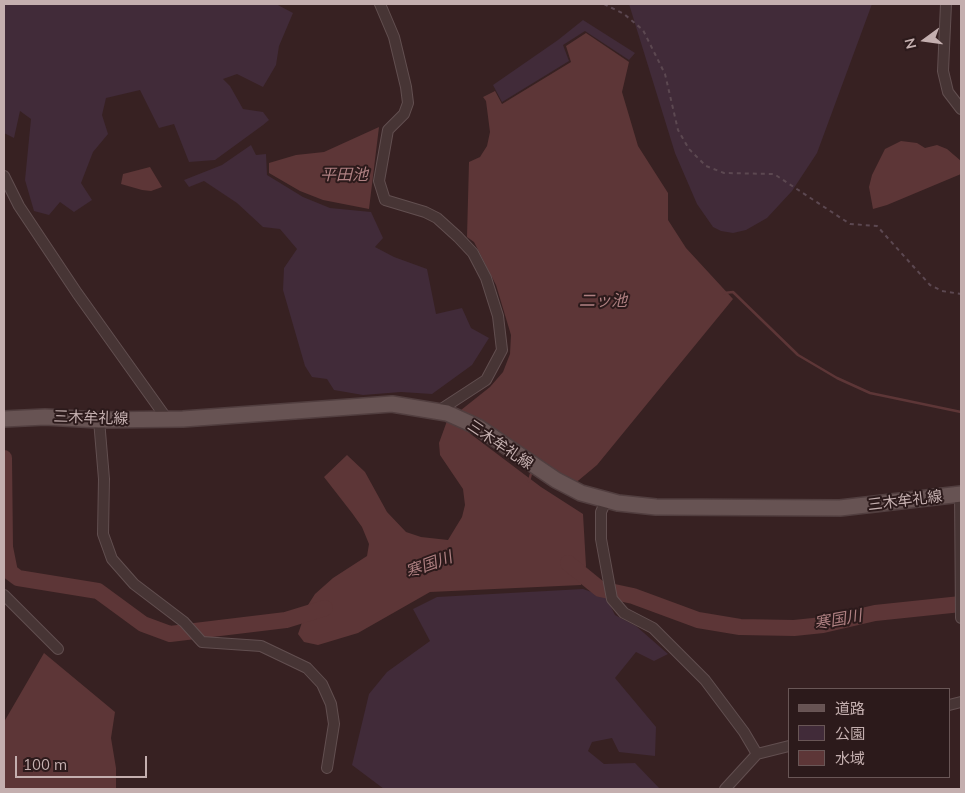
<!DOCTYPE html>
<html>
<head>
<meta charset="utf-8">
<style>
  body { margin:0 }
  #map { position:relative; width:965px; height:793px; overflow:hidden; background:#372122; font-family:Mulish,"Noto Sans JP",sans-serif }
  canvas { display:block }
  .frame { position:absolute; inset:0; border:5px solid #c4afaf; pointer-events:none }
  .legend { position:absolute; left:788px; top:688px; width:162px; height:90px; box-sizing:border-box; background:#2c1a1b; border:1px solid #695656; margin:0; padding:6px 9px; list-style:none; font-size:15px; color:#c4afaf }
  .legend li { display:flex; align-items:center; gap:10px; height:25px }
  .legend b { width:25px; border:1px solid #695656 }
  .north { position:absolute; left:900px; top:15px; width:50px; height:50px; -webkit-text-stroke:4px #2c1a1b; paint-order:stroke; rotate:256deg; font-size:14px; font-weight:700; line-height:20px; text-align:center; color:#c4afaf }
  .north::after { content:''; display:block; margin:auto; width:18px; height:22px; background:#c4afaf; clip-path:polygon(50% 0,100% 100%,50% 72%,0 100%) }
  .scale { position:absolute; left:15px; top:756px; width:132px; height:22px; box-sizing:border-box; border:2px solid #c4afaf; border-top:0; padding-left:6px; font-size:15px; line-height:18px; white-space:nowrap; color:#c4afaf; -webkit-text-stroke:4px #2c1a1b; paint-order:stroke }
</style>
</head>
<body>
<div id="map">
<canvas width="965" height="793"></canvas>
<div class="frame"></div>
<ul class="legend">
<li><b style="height:6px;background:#675353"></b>道路</li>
<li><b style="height:14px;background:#412b39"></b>公園</li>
<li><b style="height:14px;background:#5d3637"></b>水域</li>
</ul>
<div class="north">N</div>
<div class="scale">100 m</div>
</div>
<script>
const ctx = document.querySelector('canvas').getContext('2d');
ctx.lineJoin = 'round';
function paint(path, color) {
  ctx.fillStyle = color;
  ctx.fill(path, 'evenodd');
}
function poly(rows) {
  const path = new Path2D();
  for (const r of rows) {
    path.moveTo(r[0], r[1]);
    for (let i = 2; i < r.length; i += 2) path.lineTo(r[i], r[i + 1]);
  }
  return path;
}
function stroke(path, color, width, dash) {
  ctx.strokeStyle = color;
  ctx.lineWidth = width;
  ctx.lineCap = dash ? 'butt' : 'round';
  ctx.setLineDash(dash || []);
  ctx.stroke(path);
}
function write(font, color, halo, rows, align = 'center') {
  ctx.font = font + ' Mulish,"Noto Sans JP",sans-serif';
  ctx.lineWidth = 4;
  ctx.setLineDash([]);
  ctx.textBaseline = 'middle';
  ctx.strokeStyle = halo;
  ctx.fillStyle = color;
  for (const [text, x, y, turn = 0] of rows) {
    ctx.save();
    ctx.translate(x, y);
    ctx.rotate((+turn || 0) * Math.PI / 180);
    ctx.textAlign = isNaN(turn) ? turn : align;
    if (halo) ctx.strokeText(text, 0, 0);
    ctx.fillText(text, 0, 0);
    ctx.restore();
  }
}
paint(poly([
  [4,4,276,4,293,13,279,46,276,65,263,87,237,74,223,79,230,86,243,109,263,112,269,120,263,125,215,160,189,162,174,124,159,128,140,90,106,98,102,115,108,134,93,152,81,183,92,200,74,212,60,202,49,215,34,211,25,180,31,119,20,111,14,138,4,133],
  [629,4,872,4,817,153,792,191,767,218,746,230,733,233,721,231,713,227,697,204,675,153],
  [583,20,635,53,629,60,585,31,563,45,569,61,502,102,493,85,558,40],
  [251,145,256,155,266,154,267,175,303,197,330,208,371,212,383,238,375,247,394,257,427,269,436,314,462,308,471,328,489,338,472,365,432,394,401,392,363,395,334,390,327,379,312,377,305,366,283,290,284,268,297,249,280,229,263,227,237,203,204,181,189,187,184,180,222,165],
  [583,589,606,597,615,615,636,626,668,654,654,661,636,652,615,678,656,727,655,756,619,752,612,738,592,742,588,751,604,764,635,763,660,789,384,789,352,765,369,694,387,672,430,641,413,609,437,597]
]), '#412b39');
paint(poly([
  [586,33,629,62,622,92,638,146,668,193,668,220,686,248,733,299,597,465,573,485,456,414,490,387,503,372,510,354,511,335,496,285,474,242,467,237,469,162,480,157,487,146,490,132,486,101,483,97,495,91,502,104,571,62,566,46],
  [379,127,369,209,323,200,300,191,269,173,269,163,296,155,324,152],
  [901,141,917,143,925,148,937,145,947,149,961,161,961,174,887,205,873,209,869,187,872,175,885,149],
  [150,167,162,187,151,191,142,190,121,184,123,174],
  [447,421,464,429,541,487,583,514,586,566,581,585,430,592,358,633,318,645,304,642,298,634,308,605,315,594,333,578,367,556,369,544,362,527,352,513,324,477,347,455,365,472,387,512,406,532,421,537,448,540,462,517,465,505,463,489,440,455,439,443],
  [44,653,115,712,111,738,116,768,116,789,4,789,4,722]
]), '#5d3637');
stroke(poly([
  [724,293,733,292,798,355,837,378,870,393,961,412],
  [529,481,532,470]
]), '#5d3637', 2.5);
stroke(poly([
  [4,458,5,547,10,572,18,578,98,591,143,624,170,634,286,620,325,608],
  [568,563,600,589,633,596,698,620,740,627,794,628,823,625,875,613,961,604]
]), '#5d3637', 16);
const minor = poly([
  [380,4,394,37,406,87,408,103,404,114,388,130,379,181,385,200,425,212,437,218,458,237,473,253,486,278,498,316,502,350,486,380,440,410],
  [946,4,943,71,948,92,961,109],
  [4,176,19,206,77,293,167,419],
  [99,420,104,479,103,534,112,559,134,584,184,622,202,642,261,646,307,668,322,684,331,704,334,724,327,768],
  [960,494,961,618],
  [606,501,601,512,601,539,612,599,624,613,653,628,705,680,744,732,757,754],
  [4,595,58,649],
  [949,705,961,702],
  [725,789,757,754,789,746]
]);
const primary = poly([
  [4,419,45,417,99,420,183,419,392,404,447,413,478,427,556,480,581,493,618,503,656,507,840,508,961,494]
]);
stroke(minor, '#624f50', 12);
stroke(primary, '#513e3f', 18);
stroke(poly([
  [604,4,624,14,643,30,665,74,678,130,689,149,706,166,724,173,774,174,850,224,877,226,930,285,942,291,961,294]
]), '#5c4851', 2, [4, 4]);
stroke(minor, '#473535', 10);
stroke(primary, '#675353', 15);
write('15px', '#c4afaf', '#2c1a1b', [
  ["三木牟礼線",91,418,2],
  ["三木牟礼線",500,445,34],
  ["三木牟礼線",905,501,-7]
]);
write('italic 16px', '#af8082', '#2c1a1b', [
  ["平田池",344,175],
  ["二ッ池",603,301],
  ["寒国川",429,565,-20],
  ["寒国川",838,620,-10]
]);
</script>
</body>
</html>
